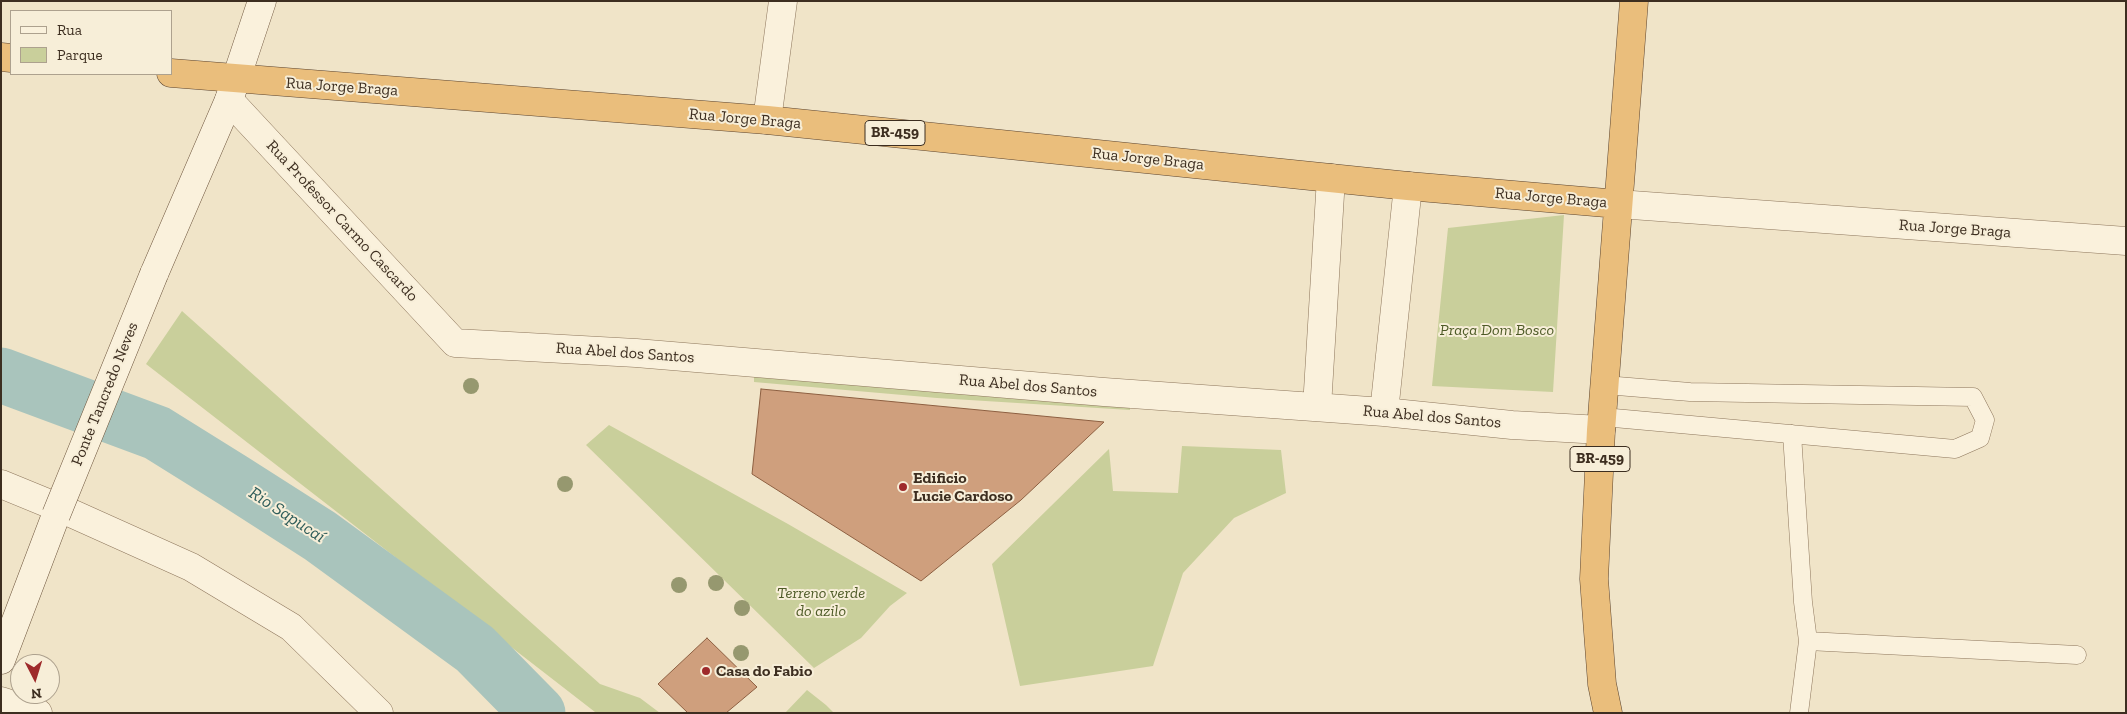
<!DOCTYPE html>
<html>
<head>
<meta charset="utf-8">
<style>
  body { margin:0 }
  #map { position:relative; width:2127px; height:714px; overflow:hidden; background:#f0e4c8; font-family:"Zilla Slab",serif }
  canvas { display:block }
  .frame { position:absolute; inset:0; border:2px solid #3d2e20; pointer-events:none }
  .legend { position:absolute; left:10px; top:10px; width:162px; height:65px; box-sizing:border-box; background:#f7eed8; border:1px solid #ada18e; margin:0; padding:6px 9px; list-style:none; font-size:15px; color:#3d2e20 }
  .legend li { display:flex; align-items:center; gap:10px; height:25px }
  .legend b { width:25px; border:1px solid #ada18e }
  .north { position:absolute; left:10px; top:654px; width:50px; height:50px; box-sizing:border-box; background:#f7eed8; border:1px solid #ada18e; border-radius:50%; rotate:175deg; font-size:14px; font-weight:700; line-height:20px; text-align:center; color:#3d2e20 }
  .north::after { content:''; display:block; margin:auto; width:18px; height:22px; background:#9e2a2b; clip-path:polygon(50% 0,100% 100%,50% 72%,0 100%) }
</style>
</head>
<body>
<div id="map">
<canvas width="2127" height="714"></canvas>
<div class="frame"></div>
<ul class="legend">
<li><b style="height:6px;background:#faf1dc"></b>Rua</li>
<li><b style="height:14px;background:#c9cf9b"></b>Parque</li>
</ul>
<div class="north">N</div>
</div>
<script>
const ctx = document.querySelector('canvas').getContext('2d');
ctx.lineJoin = 'round';
function paint(path, color) {
  ctx.fillStyle = color;
  ctx.fill(path, 'evenodd');
}
function poly(rows) {
  const path = new Path2D();
  for (const r of rows) {
    path.moveTo(r[0], r[1]);
    for (let i = 2; i < r.length; i += 2) path.lineTo(r[i], r[i + 1]);
  }
  return path;
}
function stroke(path, color, width, dash) {
  ctx.strokeStyle = color;
  ctx.lineWidth = width;
  ctx.lineCap = dash ? 'butt' : 'round';
  ctx.setLineDash(dash || []);
  ctx.stroke(path);
}
function write(font, color, halo, rows, align = 'center') {
  ctx.font = font + ' "Zilla Slab",serif';
  ctx.lineWidth = 4;
  ctx.setLineDash([]);
  ctx.textBaseline = 'middle';
  ctx.strokeStyle = halo;
  ctx.fillStyle = color;
  for (const [text, x, y, turn = 0] of rows) {
    ctx.save();
    ctx.translate(x, y);
    ctx.rotate((+turn || 0) * Math.PI / 180);
    ctx.textAlign = isNaN(turn) ? turn : align;
    if (halo) ctx.strokeText(text, 0, 0);
    ctx.fillText(text, 0, 0);
    ctx.restore();
  }
}
paint(poly([
  [1564,215,1553,392,1432,386,1448,228],
  [182,311,600,684,640,698,660,713,595,712,146,364],
  [754,374,1130,400,1130,410,937,398,754,382],
  [609,425,788,524,907,593,890,606,861,638,814,668,586,445],
  [1182,446,1281,450,1286,493,1234,518,1183,573,1153,666,1020,686,992,564,1109,449,1113,491,1178,493],
  [807,690,826,705,834,713,785,713]
]), '#c9cf9b');
stroke(poly([
  [1,375,157,433,234,481,320,536,475,649,538,713]
]), '#a9c4bc', 55);
const building = poly([
  [761,389,1104,422,1021,500,921,581,752,474,761,389],
  [707,638,757,687,726,713,688,713,658,684,707,638]
]);
paint(building, '#cf9f7d');
stroke(building, '#8d5f41', 1);
const service = poly([
  [1603,417,1955,449,1980,438,1985,420,1973,397,1690,392,1605,385],
  [1792,434,1803,602,1808,641,2077,655],
  [1799,713,1808,641]
]);
const minor = poly([
  [229,100,455,343,636,353,1104,392,1384,412,1512,425,1601,430],
  [767,120,783,1],
  [1618,204,2126,241],
  [1317,407,1331,178],
  [1384,412,1408,186],
  [1,484,62,509,191,567,291,627,379,713],
  [1,701,38,713]
]);
const secondary = poly([
  [154,274,229,100,262,1],
  [1,660,56,515]
]);
const trunk = poly([
  [1,57,11,58],
  [171,73,767,120,1408,186,1618,204],
  [1608,713,1602,684,1594,579,1601,430,1634,1]
]);
stroke(service, '#8d765c', 19);
stroke(minor, '#8d765c', 29);
stroke(secondary, '#6f573f', 29);
stroke(trunk, '#5b4430', 29);
stroke(service, '#faf1dc', 18);
stroke(minor, '#faf1dc', 28);
stroke(secondary, '#faf1dc', 28);
stroke(trunk, '#eabe7c', 28);
const secondaryBridge = poly([
  [56,515,154,274]
]);
stroke(secondaryBridge, '#6f573f', 29, []);
stroke(secondaryBridge, '#faf1dc', 28);
ctx.fillStyle = '#96986f';
for (const [x, y] of [
  [471,386],
  [565,484],
  [716,583],
  [679,585],
  [742,608],
  [741,653]
]) {
  ctx.beginPath();
  ctx.arc(x, y, 8, 0, 2 * Math.PI);
  ctx.fill();
}
for (const [x, y, r, color] of [
  [903,487,5,"#9e2a2b"],
  [706,671,5,"#9e2a2b"]
]) {
  const dot = new Path2D();
  dot.arc(x, y, r, 0, 2 * Math.PI);
  ctx.fillStyle = color;
  ctx.fill(dot);
  stroke(dot, '#f7eed8', 2);
}
for (const [x, y, w] of [
  [895,133,60],
  [1600,459,60]
]) {
  const box = new Path2D();
  box.roundRect(x - w / 2, y - 12.5, w, 25, 4);
  ctx.fillStyle = '#f7eed8';
  ctx.fill(box);
  stroke(box, '#3d2e20', 1);
}
write('bold 15px', '#3d2e20', null, [
  ["BR-459",895,133],
  ["BR-459",1600,459]
]);
write('16px', '#3d2e20', '#f7eed8', [
  ["Rua Jorge Braga",342,87,4],
  ["Rua Jorge Braga",745,119,5],
  ["Rua Jorge Braga",1148,159,6],
  ["Rua Jorge Braga",1551,198,5],
  ["Rua Professor Carmo Cascardo",342,221,47],
  ["Rua Jorge Braga",1955,229,4],
  ["Rua Abel dos Santos",625,353,4],
  ["Rua Abel dos Santos",1028,386,5],
  ["Ponte Tancredo Neves",105,394,-68],
  ["Rua Abel dos Santos",1432,417,5]
]);
write('italic 16px', '#4d5a26', '#f7eed8', [
  ["Praça Dom Bosco",1497,330],
  ["Terreno verde",821,593],
  ["do azilo",821,611]
]);
write('bold 16px', '#3d2e20', '#f7eed8', [
  ["Edificio",913,478],
  ["Lucie Cardoso",913,496],
  ["Casa do Fabio",716,671]
], 'left');
write('italic 18px', '#2f5d5a', '#f7eed8', [
  ["Rio Sapucaí",287,515,33]
]);
</script>
</body>
</html>
